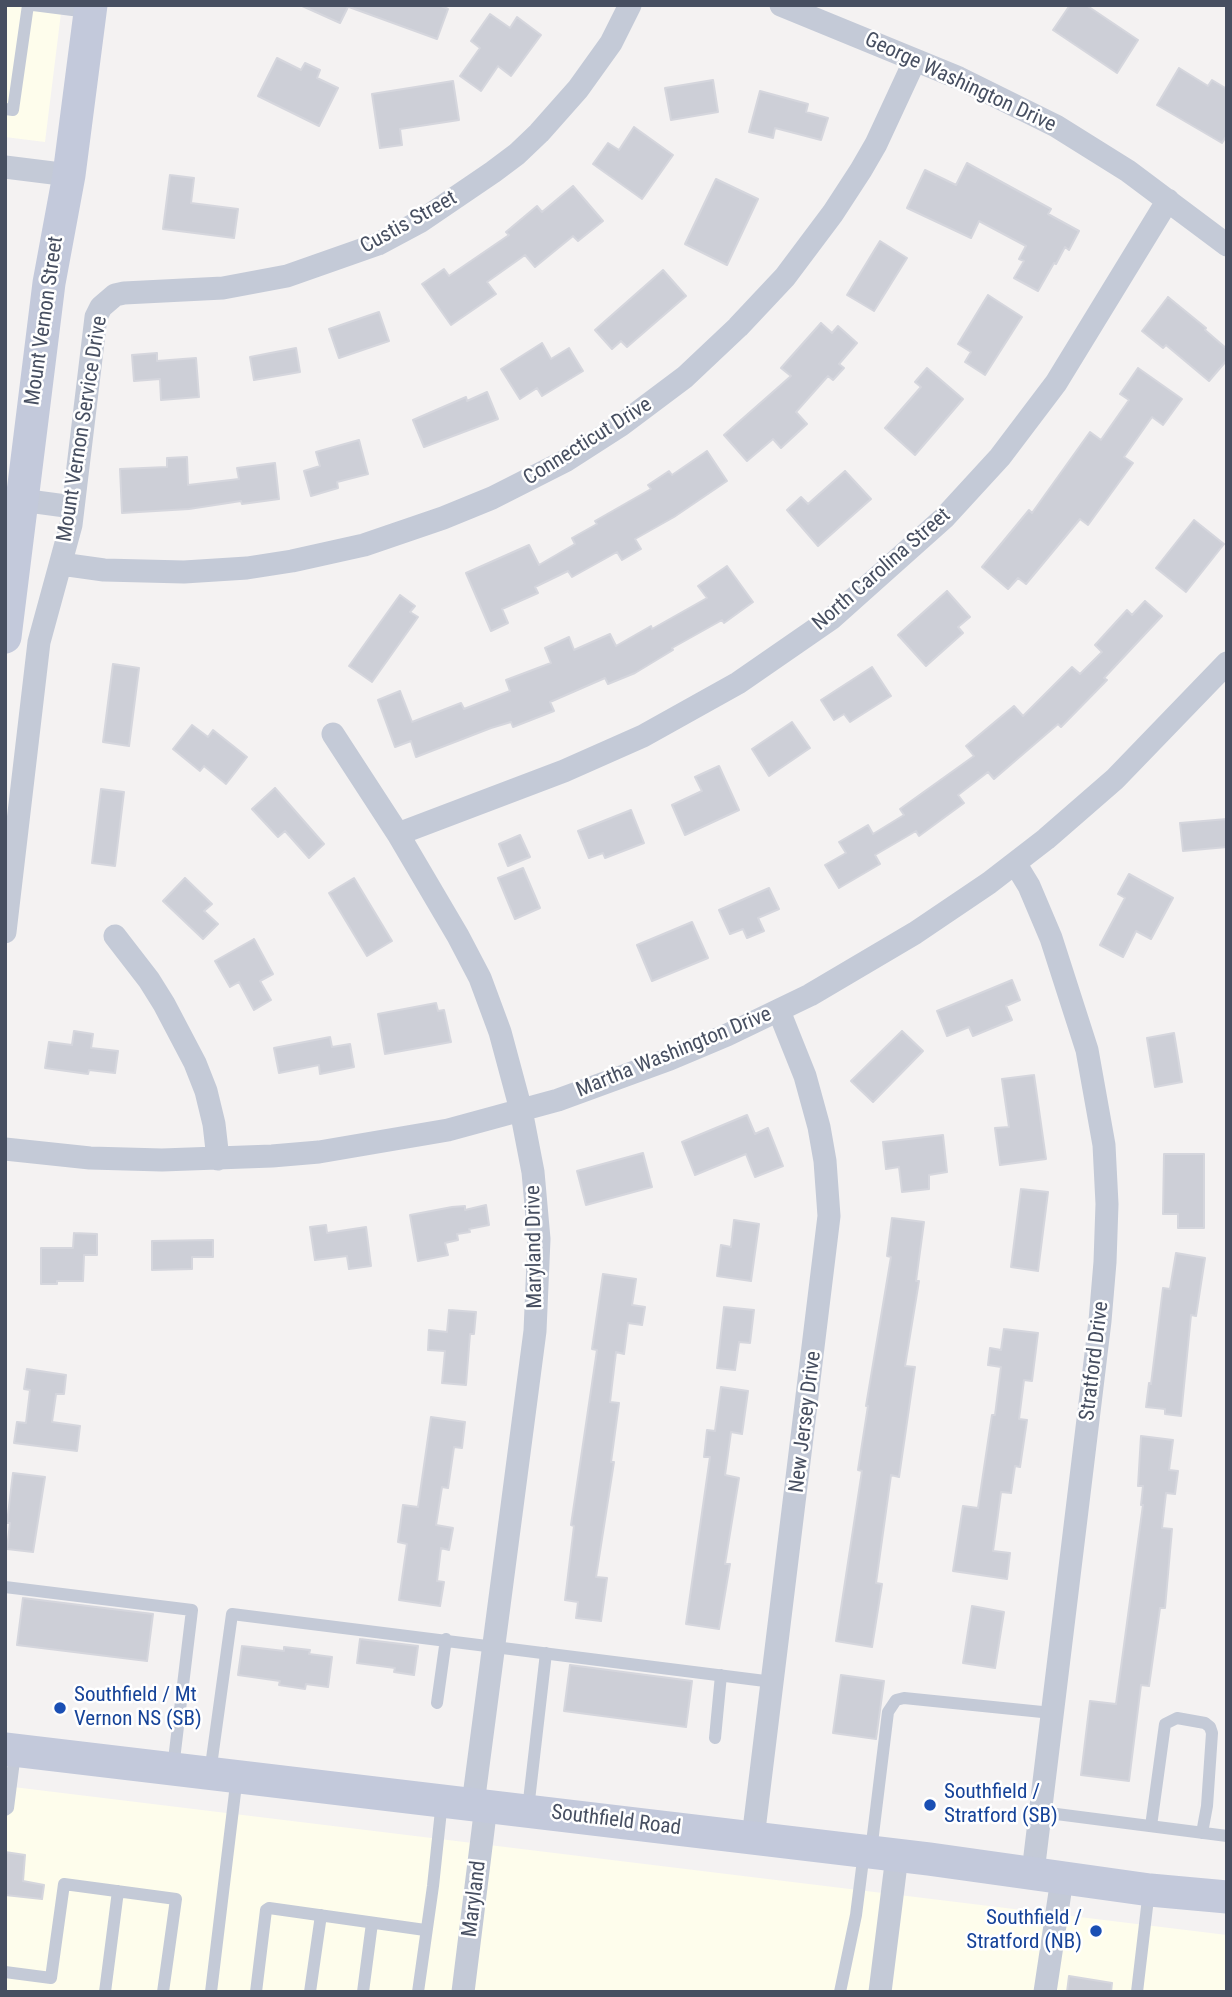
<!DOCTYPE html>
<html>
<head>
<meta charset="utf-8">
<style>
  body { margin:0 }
  #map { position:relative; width:1232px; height:1997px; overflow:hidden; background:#f4f2f2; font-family:"Roboto Condensed",sans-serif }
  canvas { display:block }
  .frame { position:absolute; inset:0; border:7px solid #474f61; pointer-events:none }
</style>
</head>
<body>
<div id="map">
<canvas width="1232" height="1997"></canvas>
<div class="frame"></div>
</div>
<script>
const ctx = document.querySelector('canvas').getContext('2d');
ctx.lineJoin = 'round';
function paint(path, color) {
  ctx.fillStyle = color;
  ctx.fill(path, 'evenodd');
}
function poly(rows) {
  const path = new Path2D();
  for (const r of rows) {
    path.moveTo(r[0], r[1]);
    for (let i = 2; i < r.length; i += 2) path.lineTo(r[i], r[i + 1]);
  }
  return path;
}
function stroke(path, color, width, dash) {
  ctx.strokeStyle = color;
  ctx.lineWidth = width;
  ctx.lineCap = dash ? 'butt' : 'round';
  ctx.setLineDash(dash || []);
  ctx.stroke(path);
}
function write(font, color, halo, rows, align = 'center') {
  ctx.font = font + ' "Roboto Condensed",sans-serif';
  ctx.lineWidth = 5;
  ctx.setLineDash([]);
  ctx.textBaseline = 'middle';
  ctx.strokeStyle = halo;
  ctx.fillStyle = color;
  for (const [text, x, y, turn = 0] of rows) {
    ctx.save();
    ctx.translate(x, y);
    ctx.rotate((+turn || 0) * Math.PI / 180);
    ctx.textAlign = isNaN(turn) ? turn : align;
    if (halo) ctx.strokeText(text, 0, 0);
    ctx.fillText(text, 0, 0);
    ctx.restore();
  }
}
paint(poly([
  [5,5,62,5,45,142,5,137],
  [5,1786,1227,1935,1227,1992,5,1992]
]), '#fefdec');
const building = poly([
  [300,5,349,5,340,23,300,5],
  [350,5,439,5,448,9,437,39,349,7,350,5],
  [1070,5,1086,5,1138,40,1117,73,1053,30,1070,5],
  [490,14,510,28,517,17,541,35,511,76,498,66,481,91,460,76,480,48,471,41,490,14],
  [277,58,301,70,305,63,320,70,317,78,338,88,319,126,258,96,277,58],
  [1179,68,1208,86,1212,80,1227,89,1227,135,1222,143,1157,105,1179,68],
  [713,80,718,112,671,120,665,88,713,80],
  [453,81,459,120,400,129,402,145,380,148,372,94,453,81],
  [760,91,808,104,806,112,828,118,821,140,775,128,773,138,749,132,760,91],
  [634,127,673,155,642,199,593,164,608,143,619,150,634,127],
  [967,163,1051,209,1048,214,1079,231,1069,250,1065,247,1056,264,1054,263,1038,291,1014,278,1024,261,1019,259,1026,246,979,221,971,238,907,208,925,170,956,185,967,163],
  [170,175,194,178,191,203,238,209,234,238,163,229,170,175],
  [716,179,758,199,727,265,685,244,716,179],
  [573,186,603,221,578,241,573,236,535,267,525,255,487,282,496,294,451,325,422,284,444,269,449,276,509,235,506,232,537,206,542,212,573,186],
  [880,241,907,258,874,311,847,295,880,241],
  [663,270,686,296,627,347,621,341,612,349,595,330,663,270],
  [988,295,1022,317,985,375,965,362,971,352,958,344,988,295],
  [1168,297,1206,328,1205,330,1227,349,1227,360,1209,381,1166,345,1163,348,1142,331,1168,297],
  [379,312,389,341,339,358,329,329,379,312],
  [821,323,832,333,838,326,857,343,839,364,844,368,833,380,828,376,796,412,807,424,781,448,773,439,747,461,724,435,791,376,781,368,821,323],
  [542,343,551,359,569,348,583,371,542,396,537,388,520,399,501,369,542,343],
  [296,348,300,372,254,380,250,357,296,348],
  [157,353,157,361,196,358,199,397,161,400,160,379,134,381,132,355,157,353],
  [927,368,963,399,915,455,885,428,921,387,915,382,927,368],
  [1138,368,1182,399,1163,425,1152,417,1124,457,1133,463,1088,525,1080,519,1026,584,1018,578,1008,589,982,567,1029,510,1032,513,1090,432,1101,440,1129,400,1120,394,1138,368],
  [487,392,498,419,424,447,413,420,466,397,467,401,487,392],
  [359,440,368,474,337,482,338,488,311,496,304,471,320,466,316,452,359,440],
  [707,451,727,481,674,517,635,539,641,549,622,560,617,552,572,577,568,571,535,587,538,593,502,609,508,623,491,631,466,573,529,545,539,565,575,544,572,538,597,524,595,521,651,489,648,485,669,471,672,475,707,451],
  [187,457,188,485,239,479,237,468,275,463,279,499,242,504,241,501,189,509,122,513,120,469,167,467,167,458,187,457],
  [845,471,871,499,818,546,787,510,801,497,808,504,845,471],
  [1194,520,1224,544,1186,592,1156,568,1194,520],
  [727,566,753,602,724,623,722,620,672,648,673,650,635,673,608,684,605,678,550,702,554,711,513,727,511,722,491,728,416,757,411,741,395,747,378,700,400,691,412,722,461,703,464,709,510,691,506,680,551,663,545,648,569,637,574,650,610,634,616,646,651,626,652,629,707,598,698,586,727,566],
  [947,591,970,617,958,627,963,633,926,666,898,635,947,591],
  [400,595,415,606,410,612,418,617,372,682,349,666,400,595],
  [1145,601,1162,616,1104,678,1107,680,1061,727,1058,724,994,779,988,772,958,795,964,803,919,836,916,831,875,855,880,864,839,888,825,865,846,853,839,842,868,825,873,834,904,815,900,809,974,756,966,746,1014,706,1023,716,1072,667,1080,674,1102,652,1095,645,1127,610,1132,615,1145,601],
  [113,664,139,668,129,746,103,742,113,664],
  [872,667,891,696,850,722,844,714,834,720,821,700,872,667],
  [792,722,810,748,769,776,752,749,792,722],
  [192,725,208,737,213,730,247,757,226,784,204,766,200,771,173,749,192,725],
  [719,766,739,810,685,835,672,805,702,791,695,777,719,766],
  [275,788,324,844,309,858,285,831,278,837,252,809,275,788],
  [101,789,124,792,115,866,92,863,101,789],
  [631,810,644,843,605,858,603,853,589,858,578,831,631,810],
  [1227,819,1227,847,1183,851,1180,823,1227,819],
  [520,835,530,857,508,866,499,844,520,835],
  [523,868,540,908,515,919,498,878,523,868],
  [1129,874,1173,898,1151,939,1136,931,1123,957,1100,945,1125,898,1118,894,1129,874],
  [185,878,212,904,204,911,218,924,203,939,163,901,185,878],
  [354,878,392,941,367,956,329,893,354,878],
  [769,888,779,909,758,918,764,931,747,938,743,929,730,934,719,910,769,888],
  [692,922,708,958,652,981,637,945,692,922],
  [254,939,273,974,260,981,271,1000,254,1010,239,982,230,987,215,961,254,939],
  [1012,980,1020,1000,1006,1006,1012,1020,973,1036,969,1027,947,1036,937,1011,1012,980],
  [436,1003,438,1011,444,1010,451,1042,385,1054,378,1014,436,1003],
  [74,1031,93,1034,91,1048,118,1051,115,1073,89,1070,88,1074,45,1068,49,1042,72,1045,74,1031],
  [902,1031,923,1051,873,1102,851,1081,902,1031],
  [1174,1033,1182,1082,1155,1087,1147,1038,1174,1033],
  [330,1037,332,1047,350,1044,354,1067,320,1074,319,1065,279,1073,274,1048,330,1037],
  [1034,1075,1046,1159,1000,1165,995,1128,1009,1127,1002,1079,1034,1075],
  [747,1115,755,1134,768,1128,783,1166,755,1177,746,1154,695,1175,682,1142,747,1115],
  [943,1135,947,1172,929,1175,929,1189,902,1192,899,1167,886,1169,883,1142,943,1135],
  [643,1153,652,1187,586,1205,577,1171,643,1153],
  [1164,1154,1204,1154,1204,1228,1178,1228,1178,1214,1163,1214,1164,1154],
  [1021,1189,1048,1192,1038,1271,1011,1267,1021,1189],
  [486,1205,489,1225,469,1229,470,1232,457,1234,458,1240,445,1243,448,1255,418,1261,410,1215,452,1207,465,1206,465,1210,486,1205],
  [892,1218,924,1222,916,1281,919,1281,905,1366,915,1367,899,1477,891,1475,876,1583,882,1584,872,1647,836,1641,862,1471,858,1470,868,1406,866,1406,891,1257,887,1256,892,1218],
  [734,1220,759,1224,751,1281,717,1276,721,1245,731,1247,734,1220],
  [326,1225,327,1233,366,1227,371,1266,349,1269,347,1256,315,1260,310,1227,326,1225],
  [74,1233,97,1234,97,1255,84,1255,83,1281,57,1281,57,1284,41,1284,41,1248,73,1248,74,1233],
  [213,1240,213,1257,192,1257,192,1269,152,1270,152,1241,213,1240],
  [1176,1253,1205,1258,1196,1316,1191,1315,1181,1416,1165,1414,1165,1409,1146,1407,1149,1383,1151,1384,1163,1288,1170,1289,1176,1253],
  [603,1274,636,1279,632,1305,645,1307,642,1325,628,1323,624,1354,616,1352,610,1402,619,1403,611,1462,614,1462,596,1577,607,1578,601,1621,576,1618,578,1602,565,1600,574,1526,571,1525,597,1350,592,1349,603,1274],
  [724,1307,754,1310,750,1343,739,1342,735,1370,717,1368,724,1307],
  [449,1310,476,1312,474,1334,470,1334,466,1385,442,1383,445,1351,428,1350,429,1330,447,1332,449,1310],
  [1004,1329,1038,1333,1032,1381,1024,1380,1019,1419,1027,1420,1020,1467,1015,1466,1011,1493,1001,1492,993,1551,1010,1553,1007,1579,953,1571,963,1506,978,1508,992,1415,995,1415,1001,1367,988,1365,990,1348,1001,1350,1004,1329],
  [27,1369,66,1375,64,1394,56,1394,52,1422,80,1426,77,1451,14,1443,17,1422,26,1423,30,1390,24,1389,27,1369],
  [721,1387,748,1391,742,1434,731,1432,725,1475,739,1478,725,1564,730,1564,719,1629,686,1624,710,1457,704,1457,707,1430,715,1431,721,1387],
  [431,1417,465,1422,462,1448,454,1447,448,1488,442,1487,436,1525,453,1528,449,1550,441,1548,437,1581,444,1582,440,1606,399,1600,407,1544,398,1542,403,1505,418,1507,431,1417],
  [1141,1436,1173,1440,1169,1470,1178,1471,1175,1494,1166,1493,1162,1528,1172,1529,1165,1608,1160,1608,1149,1686,1141,1685,1129,1781,1081,1775,1090,1701,1116,1704,1143,1505,1141,1505,1143,1486,1138,1486,1141,1436],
  [13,1473,45,1477,33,1552,7,1549,10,1523,7,1523,13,1473],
  [23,1598,153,1614,147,1661,17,1645,23,1598],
  [972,1606,1004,1612,995,1668,963,1663,972,1606],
  [360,1639,418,1646,414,1675,394,1672,395,1668,357,1663,360,1639],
  [242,1646,284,1651,284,1647,310,1650,309,1654,332,1657,328,1687,306,1684,305,1689,279,1685,280,1681,238,1675,242,1646],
  [570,1665,692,1681,686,1727,564,1711,570,1665],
  [841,1675,884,1681,876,1739,833,1733,841,1675],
  [5,1852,25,1855,23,1881,44,1885,42,1899,5,1895,5,1852],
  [1069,1976,1112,1983,1111,1992,1067,1992,1069,1976]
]);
paint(building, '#cdcfd7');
stroke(building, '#d5d6dd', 2);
stroke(poly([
  [33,5,88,12],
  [5,109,13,110,28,5],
  [5,1587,192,1610,173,1768],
  [437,1703,446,1639],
  [715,1738,721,1675],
  [210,1773,232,1614,773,1682],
  [528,1809,546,1653],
  [5,1810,8,1808,15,1753],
  [1041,1812,1227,1836],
  [1151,1826,1165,1724,1177,1718,1205,1723,1210,1727,1212,1733,1207,1806,1202,1833],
  [871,1851,888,1712,896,1700,904,1698,1052,1713],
  [5,1972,51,1978,64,1884,176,1899,163,1992],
  [105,1992,118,1891],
  [211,1992,237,1776],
  [256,1992,266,1910,269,1908,425,1930],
  [310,1992,321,1915],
  [363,1992,372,1923],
  [418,1992,433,1886,442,1801],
  [840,1992,856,1915,864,1852],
  [1137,1992,1149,1890]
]), '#c4cad7', 12);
stroke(poly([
  [781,5,959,78,1056,126,1128,171,1227,245],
  [5,167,69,175],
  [21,500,73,507],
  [61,564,104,570,184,572,247,568,292,561,364,545,443,518,492,498,565,461,621,425,685,377,738,327,785,277,833,213,861,170,876,144,915,60],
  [333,734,398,834,458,936,480,978,500,1032,521,1110,533,1172,539,1239,535,1331,473,1804],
  [398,834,564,771,643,736,738,683,832,618,944,518,1000,457,1056,383,1168,200],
  [1015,863,1029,886,1051,938,1087,1050,1104,1145,1107,1204,1105,1262,1100,1321,1033,1872],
  [5,932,39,642,71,525,96,317,101,307,115,295,124,293,223,288,287,276,378,244,421,221,493,172,517,154,539,133,578,89,611,43,630,5],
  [115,936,149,980,164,1004,195,1063,206,1091,214,1124,218,1159],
  [5,1149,90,1158,162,1160,272,1156,319,1152,448,1130,558,1100,670,1059,727,1035,810,995,915,933,989,883,1046,839,1115,779,1227,663],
  [753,1838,829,1216,825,1161,819,1127,805,1076,779,1011],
  [463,1992,486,1806],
  [880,1992,897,1856],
  [1045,1992,1062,1879]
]), '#c4cad7', 23);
stroke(poly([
  [5,637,49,283,69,175,91,5],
  [5,1749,929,1859,1150,1890,1227,1897]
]), '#c3c9db', 33);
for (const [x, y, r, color] of [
  [60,1708,7,"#1a4fb4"],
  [930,1805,7,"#1a4fb4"],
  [1096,1931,7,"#1a4fb4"]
]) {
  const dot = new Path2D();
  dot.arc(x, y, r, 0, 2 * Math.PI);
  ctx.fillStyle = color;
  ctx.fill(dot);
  stroke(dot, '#fff', 2.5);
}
write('21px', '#474f61', '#fff', [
  ["George Washington Drive",960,83,25],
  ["Custis Street",409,223,-29],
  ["Mount Vernon Street",45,321,-82],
  ["Mount Vernon Service Drive",83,429,-81],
  ["Connecticut Drive",588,442,-32],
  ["North Carolina Street",882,570,-41],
  ["Martha Washington Drive",674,1053,-22],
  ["Maryland Drive",535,1247,-91],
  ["Stratford Drive",1095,1361,-83],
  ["New Jersey Drive",806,1422,-83],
  ["Southfield Road",616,1821,7],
  ["Maryland",475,1899,-83]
]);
write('21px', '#164399', '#fff', [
  ["Southfield / Mt",74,1696],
  ["Vernon NS (SB)",74,1720],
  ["Southfield /",944,1793],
  ["Stratford (SB)",944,1817],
  ["Southfield /",1082,1919,"right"],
  ["Stratford (NB)",1082,1943,"right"]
], 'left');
</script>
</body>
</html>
